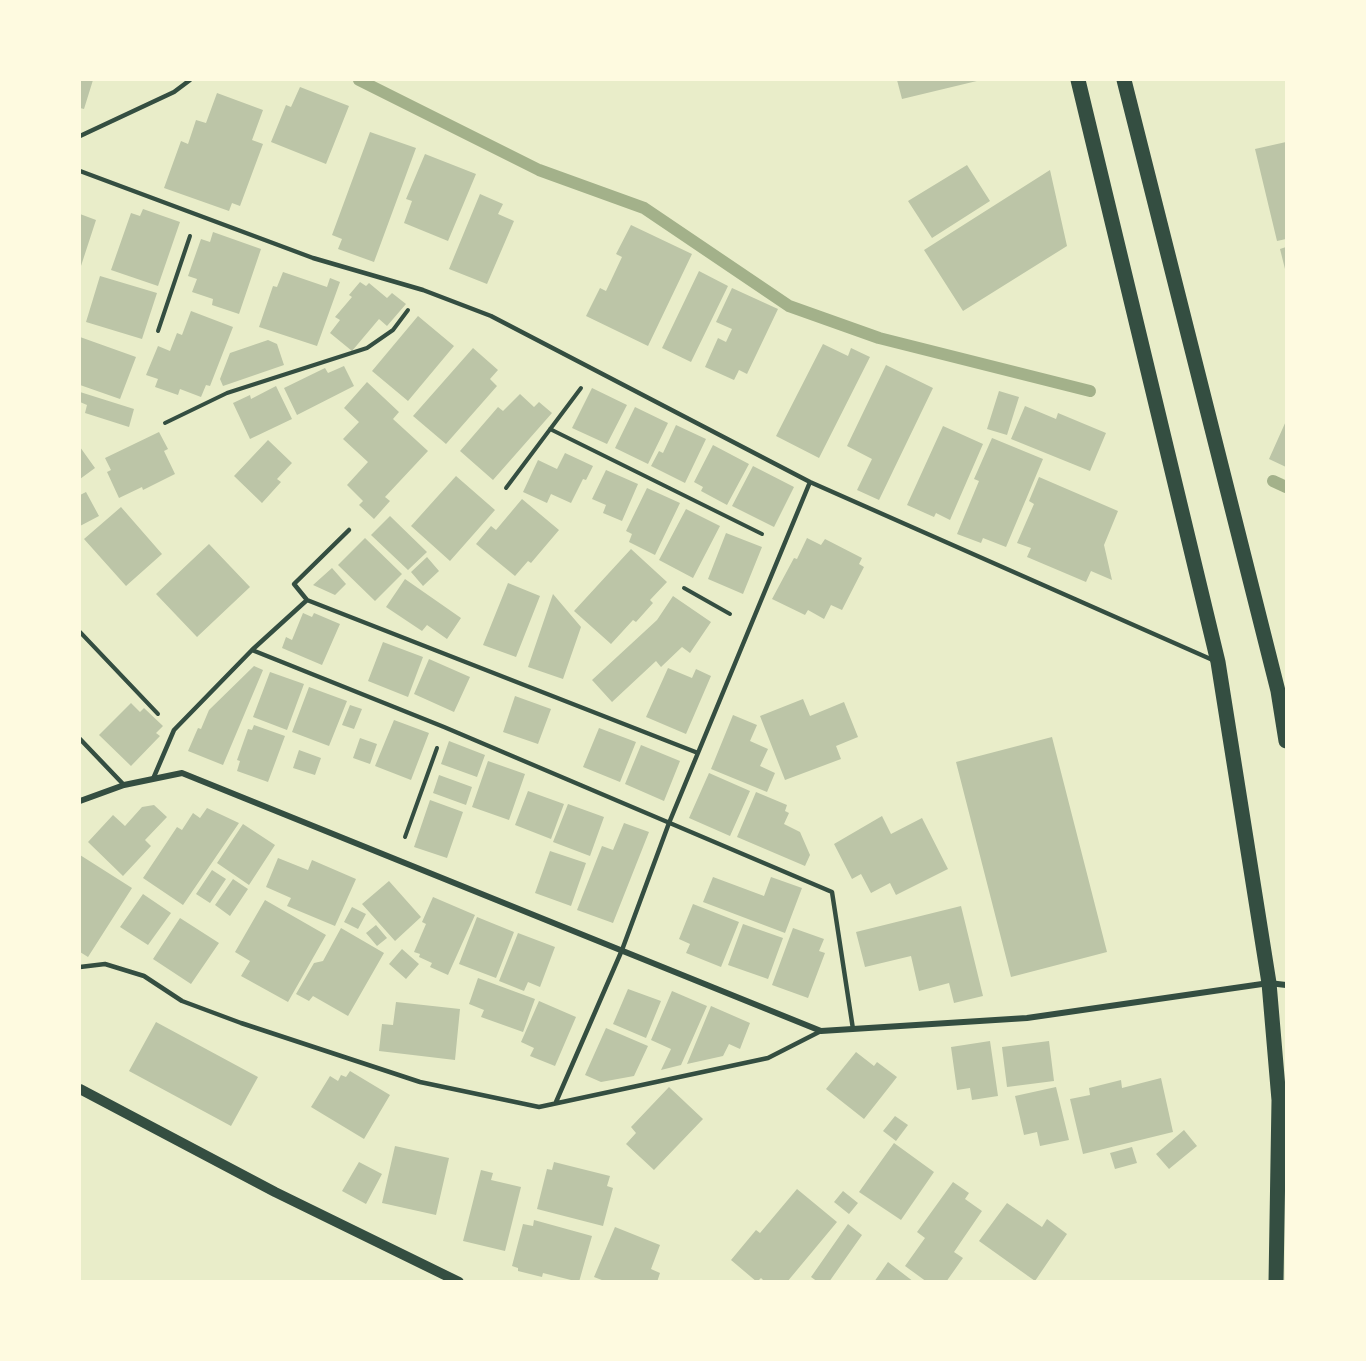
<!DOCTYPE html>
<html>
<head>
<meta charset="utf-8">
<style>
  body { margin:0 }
  #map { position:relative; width:1366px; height:1361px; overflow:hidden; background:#e9edc9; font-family:Jost,sans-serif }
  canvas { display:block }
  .frame { position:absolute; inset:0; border:81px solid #fefae0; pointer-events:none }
</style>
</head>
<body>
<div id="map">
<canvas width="1366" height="1361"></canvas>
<div class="frame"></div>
</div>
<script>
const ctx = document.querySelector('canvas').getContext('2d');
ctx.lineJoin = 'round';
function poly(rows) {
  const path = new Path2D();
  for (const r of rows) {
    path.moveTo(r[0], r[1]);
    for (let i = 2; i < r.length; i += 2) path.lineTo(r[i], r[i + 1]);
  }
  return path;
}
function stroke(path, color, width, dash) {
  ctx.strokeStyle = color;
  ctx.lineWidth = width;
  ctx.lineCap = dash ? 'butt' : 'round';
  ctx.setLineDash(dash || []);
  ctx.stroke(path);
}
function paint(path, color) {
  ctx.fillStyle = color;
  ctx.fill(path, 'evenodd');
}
stroke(poly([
  [359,80,539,170,644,208,789,306,879,338,1090,391],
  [1273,481,1286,487]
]), '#a3b18a', 12);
paint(poly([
  [80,80,93,80,84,109,80,108],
  [897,80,981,80,902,99],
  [300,87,349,106,326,164,271,142,286,105,291,107],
  [217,93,263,110,252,140,263,144,240,206,232,203,229,211,164,188,181,141,188,144,196,120,206,123],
  [370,132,416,148,374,262,338,249,342,239,332,235],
  [1286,142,1286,239,1277,241,1255,149],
  [425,154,476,174,448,241,404,223,412,201,406,199],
  [967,165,990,201,932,238,908,201],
  [1050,170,1067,246,963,311,924,250],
  [480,194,503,204,498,214,514,221,487,284,449,269],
  [143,209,180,222,158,286,111,270,131,213,140,216],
  [80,214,96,220,80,269],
  [631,225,692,254,648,346,586,316,600,288,606,291,622,257,616,254],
  [213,232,261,249,239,314,212,305,213,299,192,292,197,279,188,276,201,239,210,242],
  [1286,247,1286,273,1280,249],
  [699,271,728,286,691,362,662,348],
  [283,272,327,287,330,278,340,282,317,346,259,327,273,286,277,287],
  [100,276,157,293,142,339,86,322],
  [360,282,366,286,369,283,387,298,392,293,406,304,387,326,379,319,352,351,330,333,340,320,335,317,352,297,349,295],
  [732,288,778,309,747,374,739,370,734,380,705,367,718,338,726,342,732,329,716,322],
  [191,311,233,327,210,386,206,385,201,397,180,389,178,395,155,387,158,379,146,375,158,346,170,351,177,333,182,335],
  [418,316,454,346,408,401,372,371],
  [80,337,136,357,120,399,80,385],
  [268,340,277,344,284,365,223,386,220,379,230,353],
  [823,344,848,356,851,348,870,357,819,458,776,436],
  [473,348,498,370,490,379,497,386,446,444,413,416],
  [886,365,933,388,879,500,857,490,872,459,847,446],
  [344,366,354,386,297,415,284,388,325,368,328,373],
  [367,382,399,412,393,419,428,451,385,497,390,501,374,519,359,505,363,501,347,485,368,462,343,439,359,422,344,408],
  [276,386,292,419,250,439,233,403,250,395,251,399],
  [592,388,627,405,607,444,572,428],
  [999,391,1019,397,1007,435,987,429],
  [80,392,134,409,129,427,85,413,87,405,80,402],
  [520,394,534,407,539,402,552,413,493,480,460,451,498,407,503,411],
  [1025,406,1056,419,1058,413,1106,433,1090,471,1011,439],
  [635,407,668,423,648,464,615,448],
  [1286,421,1286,467,1269,459],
  [676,425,706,439,685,483,651,466,659,451,663,453],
  [943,426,983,444,950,520,936,513,934,517,907,505],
  [159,432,168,449,164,451,175,474,143,490,142,487,119,498,107,472,111,470,105,458],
  [992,438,1043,459,1006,547,983,538,981,543,957,534,979,481,974,479],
  [268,440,292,463,277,479,281,482,262,503,234,476],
  [713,445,749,464,727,505,701,491,703,487,694,482],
  [80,447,95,468,80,479],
  [565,453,593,466,586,480,583,479,571,503,551,494,547,503,523,492,538,460,557,469],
  [753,466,794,487,774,527,732,506],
  [606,470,638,484,622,521,603,513,606,505,592,499],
  [456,476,495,510,450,561,411,526],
  [1039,477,1118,511,1104,545,1112,580,1091,571,1086,582,1027,557,1031,548,1017,543,1034,504,1029,501],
  [647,488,680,503,655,555,629,542,632,534,626,531],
  [86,492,99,516,80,526,80,495],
  [522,499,559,530,531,563,528,561,515,576,476,544,491,526,496,530],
  [121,507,162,554,126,586,84,539],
  [686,509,720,526,693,578,659,560],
  [390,516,427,552,408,570,371,535],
  [726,533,762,547,743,594,708,579],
  [365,538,402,574,375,601,338,565],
  [807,538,821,545,825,539,862,558,859,564,864,567,842,610,831,605,824,619,808,610,805,615,772,599,794,558,797,559],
  [209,544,250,587,197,637,156,594],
  [631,549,667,582,650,600,653,603,636,622,633,620,611,644,574,611],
  [427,557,439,571,423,586,411,572],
  [332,568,346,584,335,595,313,585],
  [405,579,461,618,447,639,427,625,422,631,386,607],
  [508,583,540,596,516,657,483,645],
  [553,594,581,627,563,679,528,667],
  [673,596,711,622,690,653,682,647,661,667,656,661,612,702,592,680,657,620],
  [303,613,312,617,314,613,340,624,322,665,282,648,286,637,292,640],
  [383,642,423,657,408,697,368,681],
  [429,659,470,677,454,712,414,694],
  [254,666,263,670,223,765,188,751,198,728,201,729,209,710],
  [668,668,692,678,696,669,711,676,686,734,646,717],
  [270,672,304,684,287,730,253,717],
  [309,687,347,701,329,746,292,732],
  [515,696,551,709,538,744,503,732],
  [803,699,810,716,844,702,858,737,836,746,841,759,785,780,760,716],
  [131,703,140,712,144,708,163,726,156,733,160,736,131,766,99,735],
  [350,705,362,709,354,729,342,725],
  [733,715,757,725,750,741,768,749,760,766,775,773,767,792,711,769],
  [394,720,429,733,411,780,375,766],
  [254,725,285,736,268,782,237,771,240,761,237,760,248,729,252,730],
  [599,728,636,742,620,782,583,767],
  [1052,737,1107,952,1011,977,956,762],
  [360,738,377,744,370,764,353,758],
  [449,741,485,755,477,777,441,764],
  [641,745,680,761,664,801,625,784],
  [299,750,321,758,315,775,293,768],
  [488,761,525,774,509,820,472,807],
  [709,773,750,791,730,836,689,818],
  [439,775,472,787,466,805,433,793],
  [528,791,564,804,551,839,515,825],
  [756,792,787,805,785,811,789,813,784,824,800,832,810,855,805,866,737,837],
  [430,800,463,812,447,858,414,847],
  [568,804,604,817,590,856,553,842],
  [154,805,167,817,145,840,151,846,123,876,88,842,113,815,125,826,142,807],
  [207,808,239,823,183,905,143,878,177,827,182,830,193,813,200,818],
  [882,816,891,834,922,818,948,869,896,895,890,883,871,893,861,874,852,879,834,844],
  [624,823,649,832,613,923,577,910,602,846,613,850],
  [243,824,275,845,249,885,217,863],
  [550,851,586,863,571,906,535,893],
  [80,855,132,888,88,957,80,952],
  [278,858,308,870,312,860,356,879,335,926,287,906,291,898,266,887],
  [212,870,226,879,210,903,196,894],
  [713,877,764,896,771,877,802,888,785,933,703,902],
  [233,879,248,889,230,916,215,905],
  [389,881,421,917,395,941,362,904],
  [143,894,171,913,148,945,120,927],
  [433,897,475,915,448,975,430,967,432,963,419,957,420,954,414,952,426,924,422,922],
  [265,900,326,935,288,1002,241,976,250,961,235,952],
  [693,904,739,922,721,967,686,953,690,944,679,939],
  [961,906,983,996,954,1003,949,983,919,991,911,956,865,967,856,932],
  [352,907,366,914,358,929,344,922],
  [477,917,514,932,496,978,459,964],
  [180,918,219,943,191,984,153,959],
  [743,924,783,938,768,979,728,965],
  [376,925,387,938,377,946,366,933],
  [341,928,384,953,348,1016,313,996,309,1001,296,994,314,963,323,961],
  [793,928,824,939,819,951,825,953,808,998,772,985],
  [518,933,555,947,540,987,528,982,524,991,499,981],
  [402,949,419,964,406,979,389,964],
  [478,978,535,999,523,1032,481,1017,484,1010,469,1004],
  [628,989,661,1001,646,1038,613,1024],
  [672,991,707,1006,681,1065,661,1070,671,1049,651,1040],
  [539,1001,576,1017,555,1066,530,1056,534,1048,521,1042],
  [396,1002,460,1009,455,1060,379,1051,382,1024,393,1025],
  [711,1006,750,1023,740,1049,729,1044,723,1056,687,1064],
  [156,1022,258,1077,231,1126,129,1071],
  [606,1028,648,1046,634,1076,601,1082,585,1075],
  [990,1041,998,1096,972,1100,970,1088,957,1090,951,1047],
  [1049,1041,1054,1081,1007,1087,1002,1047],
  [856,1052,874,1066,877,1062,897,1077,864,1119,826,1089],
  [350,1071,390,1095,364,1139,311,1107,330,1076,338,1081,341,1075,346,1077],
  [1161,1078,1173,1132,1083,1154,1070,1099,1090,1095,1089,1088,1121,1080,1122,1088],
  [669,1087,703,1119,654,1170,626,1144,636,1133,631,1127],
  [1056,1087,1069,1140,1040,1146,1037,1132,1024,1135,1015,1096],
  [895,1116,908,1125,896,1141,883,1131],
  [1184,1130,1197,1146,1169,1169,1156,1154],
  [894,1143,934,1172,901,1220,859,1192],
  [395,1146,449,1158,436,1215,382,1203],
  [1132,1147,1137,1163,1115,1169,1110,1153],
  [359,1162,382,1174,366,1204,342,1191],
  [554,1162,610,1176,607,1186,613,1188,603,1226,537,1209,547,1169,552,1170],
  [481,1170,493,1173,491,1180,521,1187,505,1251,463,1241],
  [953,1182,969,1193,965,1199,982,1211,954,1252,963,1258,946,1282,927,1282,905,1266,925,1238,917,1232],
  [797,1189,837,1222,787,1282,765,1282,761,1278,757,1282,731,1260,756,1230,760,1233],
  [843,1191,858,1203,849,1214,834,1202],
  [1007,1203,1042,1227,1047,1219,1067,1234,1035,1281,979,1241],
  [534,1220,592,1236,579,1282,543,1273,542,1277,518,1271,518,1268,512,1266,523,1224,533,1226],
  [848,1224,862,1235,829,1282,818,1282,811,1277],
  [615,1227,660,1245,651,1269,660,1273,657,1282,607,1282,594,1277],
  [888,1262,914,1282,874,1282]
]), '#bcc5a7');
stroke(poly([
  [158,331,190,236],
  [165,423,227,393,367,348,393,330,408,310],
  [550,429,762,534],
  [506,488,581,388],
  [684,588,730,614],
  [80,632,158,714],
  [405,837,437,748]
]), '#344e41', 4);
stroke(poly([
  [80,136,174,92,190,80],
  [80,171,313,258,423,290,491,316,810,482,1215,661],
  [307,600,294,584,349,530],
  [252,650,444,727,832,892,853,1029],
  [80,739,124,785],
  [153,779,174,730,252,650,307,600,698,753],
  [80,967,105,964,144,976,182,1001,241,1023,420,1082,539,1107,768,1058,821,1031],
  [556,1102,622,950,669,823,810,482]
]), '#344e41', 4.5);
stroke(poly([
  [80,801,124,785,182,773,821,1031,1027,1018,1269,983,1286,985]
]), '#344e41', 6);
stroke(poly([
  [80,1089,275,1192,459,1282]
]), '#344e41', 10);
stroke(poly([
  [1078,80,1218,662,1269,983,1279,1100,1276,1282],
  [1124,80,1278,691,1286,741]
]), '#344e41', 15);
</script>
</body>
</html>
